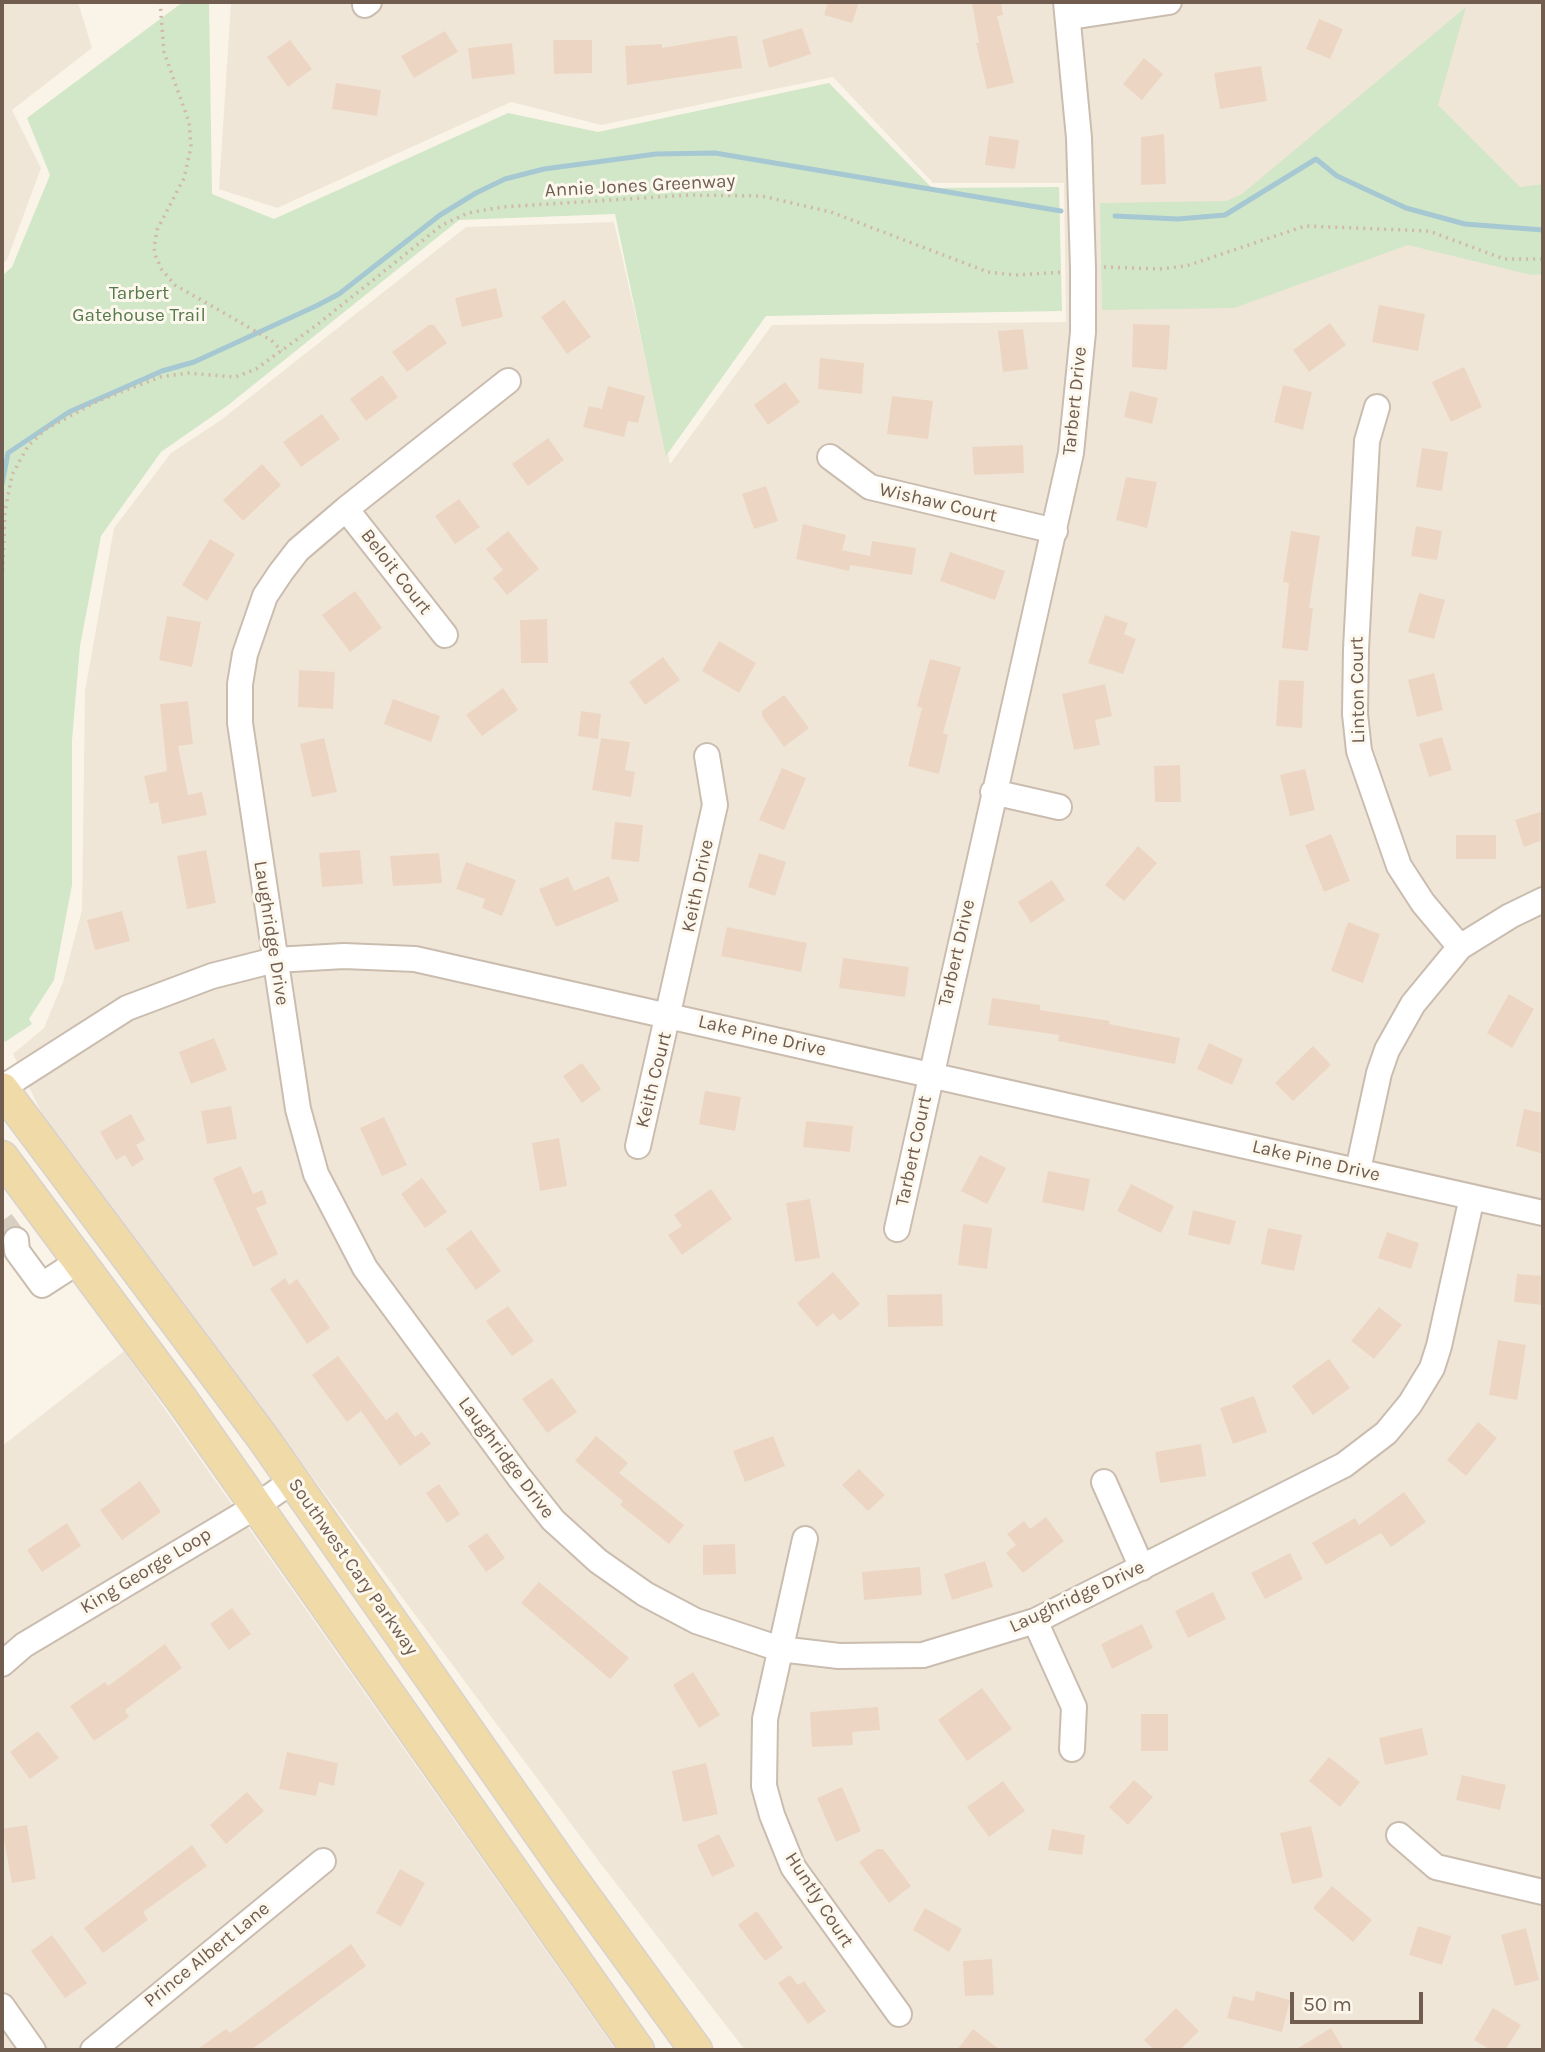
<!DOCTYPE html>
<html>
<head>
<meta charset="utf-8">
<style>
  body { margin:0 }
  #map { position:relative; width:1545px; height:2052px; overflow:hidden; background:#faf4e8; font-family:Karla,sans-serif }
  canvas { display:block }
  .frame { position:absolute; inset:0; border:4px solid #715d4f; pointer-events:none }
  .scale { position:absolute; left:1290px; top:1992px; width:133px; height:32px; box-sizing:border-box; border:4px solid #715d4f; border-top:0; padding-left:9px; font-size:21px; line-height:24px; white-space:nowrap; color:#715d4f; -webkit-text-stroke:5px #fdf8ee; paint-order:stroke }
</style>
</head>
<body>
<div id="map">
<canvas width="1545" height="2052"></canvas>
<div class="frame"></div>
<div class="scale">50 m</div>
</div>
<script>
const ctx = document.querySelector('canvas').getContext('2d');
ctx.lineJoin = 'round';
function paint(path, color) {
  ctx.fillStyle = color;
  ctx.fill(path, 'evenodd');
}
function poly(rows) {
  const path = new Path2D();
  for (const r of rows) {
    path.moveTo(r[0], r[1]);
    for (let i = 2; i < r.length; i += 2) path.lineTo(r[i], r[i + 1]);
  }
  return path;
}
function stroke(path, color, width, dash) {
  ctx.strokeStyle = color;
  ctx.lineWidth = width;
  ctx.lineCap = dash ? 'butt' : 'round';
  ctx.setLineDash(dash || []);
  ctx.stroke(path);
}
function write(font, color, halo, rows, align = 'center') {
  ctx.font = font + ' Karla,sans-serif';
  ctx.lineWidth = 6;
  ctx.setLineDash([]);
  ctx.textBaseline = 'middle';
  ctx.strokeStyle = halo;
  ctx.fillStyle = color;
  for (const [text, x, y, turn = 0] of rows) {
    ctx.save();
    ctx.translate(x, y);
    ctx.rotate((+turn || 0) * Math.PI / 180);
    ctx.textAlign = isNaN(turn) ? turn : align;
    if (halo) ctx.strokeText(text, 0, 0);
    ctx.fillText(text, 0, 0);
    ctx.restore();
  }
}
paint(poly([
  [2,2,78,2,92,48,12,110,41,168,7,260,2,264],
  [231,2,1543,2,1543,2050,745,2050,601,1864,43,1116,13,1054,44,1028,63,982,82,910,85,691,114,528,171,453,221,420,466,227,614,222,670,464,772,325,1066,322,1064,183,933,183,833,77,601,125,511,102,277,208,219,189],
  [124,1351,616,2050,2,2050,2,1446]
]), '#f0e6d7');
paint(poly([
  [183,2,209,2,212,194,274,219,508,113,598,132,829,83,932,188,1059,187,1062,311,766,316,666,456,615,214,459,220,227,406,161,452,101,536,80,646,72,740,72,885,54,980,29,1019,32,1024,5,1042,2,1036,2,276,12,267,50,175,27,118],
  [1466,7,1438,105,1520,187,1543,184,1543,274,1531,275,1408,245,1234,308,1102,310,1100,203,1226,201,1242,194]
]), '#d2e6c8');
stroke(poly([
  [1115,216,1178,219,1225,215,1316,159,1337,176,1406,208,1465,224,1543,230],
  [2,484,8,453,69,412,162,371,194,362,316,306,339,294,440,215,476,193,505,179,544,169,656,154,715,153,1061,211]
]), '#a6c8d2', 5);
paint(poly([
  [828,2,859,2,852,23,824,15],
  [972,2,1001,2,1003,15,997,16,1014,83,987,89,976,43,979,43],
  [1319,19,1343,29,1330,59,1306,49],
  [802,28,811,54,769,68,762,40],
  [445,31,458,52,414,78,401,56],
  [731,36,737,36,742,68,627,85,625,46,662,44,662,48],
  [290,40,312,69,288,87,267,57],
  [553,40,592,40,592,73,554,74],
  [512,43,515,74,472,79,468,48],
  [1144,58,1163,74,1142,100,1123,84],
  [1261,66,1267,101,1220,109,1214,73],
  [336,83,381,90,377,116,332,109],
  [1164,134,1166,184,1141,185,1141,137],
  [989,136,1019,140,1015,169,985,165],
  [496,288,503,317,462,327,455,298],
  [564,300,591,337,567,354,541,317],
  [1379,305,1425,314,1418,351,1372,342],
  [1330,323,1346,345,1309,372,1293,350],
  [1133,324,1170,325,1167,370,1132,367],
  [429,325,434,325,447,343,407,372,392,352],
  [1023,329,1028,369,1003,372,998,331],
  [820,358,864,363,862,394,818,389],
  [1464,367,1482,407,1451,422,1432,382],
  [382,375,398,397,366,421,350,399],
  [785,382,800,402,768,425,754,405],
  [1283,385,1312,392,1303,430,1274,422],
  [608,386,645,396,638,423,628,421,624,437,583,427,589,406,602,409],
  [1130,391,1158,398,1152,424,1124,417],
  [892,396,933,401,928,439,887,434],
  [322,414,340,439,301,467,283,442],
  [548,438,564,460,528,486,512,464],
  [1023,445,1024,473,974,475,972,447],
  [1422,448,1448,452,1442,491,1416,487],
  [262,464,281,485,243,521,223,500],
  [1126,477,1157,482,1147,528,1116,520],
  [766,486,778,521,754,529,742,494],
  [459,499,480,527,455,544,435,516],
  [803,524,846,535,842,550,870,556,872,541,916,548,912,575,850,565,849,571,796,559],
  [1416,526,1442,531,1437,560,1411,556],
  [508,531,539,569,507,595,493,578,503,570,486,549],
  [1291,531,1320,536,1309,608,1313,608,1308,651,1282,648,1289,583,1283,582],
  [210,539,235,554,207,601,182,585],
  [950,552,1005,571,995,600,940,581],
  [355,591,382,628,350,652,322,615],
  [1419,593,1445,600,1434,639,1408,632],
  [1105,615,1128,623,1124,634,1136,639,1123,674,1088,663],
  [167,616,201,622,192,667,159,660],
  [547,619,548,663,521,663,520,620],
  [719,641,756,663,739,693,702,671],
  [663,657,680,680,645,705,629,682],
  [930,659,961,667,943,733,948,735,939,774,908,766,922,708,917,706],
  [299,670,335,672,333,709,298,707],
  [1434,673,1443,710,1417,717,1408,680],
  [1279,680,1304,681,1302,728,1276,726],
  [1105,684,1112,716,1095,720,1100,745,1074,750,1062,694],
  [503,688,518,710,482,736,466,715],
  [784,695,809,728,784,747,762,716,762,711],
  [393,699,440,716,431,742,384,724],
  [188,701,193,744,178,746,188,795,202,792,207,815,162,824,158,802,150,804,144,776,167,771,160,704],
  [581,711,601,714,598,739,578,736],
  [1442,737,1452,770,1429,777,1419,744],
  [324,738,337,792,312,797,300,744],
  [601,738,630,742,625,770,635,772,631,797,592,790],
  [1180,765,1181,802,1155,802,1154,766],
  [782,768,806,778,784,830,759,820],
  [1305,769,1315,810,1290,816,1280,775],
  [1543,811,1543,840,1524,847,1515,820],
  [615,822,643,825,639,862,611,859],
  [1331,834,1350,881,1324,892,1305,845],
  [1456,835,1496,835,1496,859,1456,859],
  [1138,846,1157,863,1124,901,1105,885],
  [206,850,216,903,187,909,177,856],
  [360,850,363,884,322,887,319,853],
  [439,853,442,883,393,886,390,856],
  [759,853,786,862,775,896,748,887],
  [466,862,516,880,502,916,482,908,485,899,456,889],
  [609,876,619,901,556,927,539,889,568,877,574,891],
  [1052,880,1065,900,1031,923,1018,902],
  [122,911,130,941,95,950,87,920],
  [1348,922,1380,934,1363,983,1331,971],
  [727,927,807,943,801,972,721,956],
  [843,958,909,967,905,997,839,988],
  [1509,994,1534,1009,1512,1048,1487,1033],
  [992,998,1040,1005,1040,1010,1110,1021,1109,1024,1180,1038,1175,1064,1058,1041,1059,1035,988,1025],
  [214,1038,227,1070,191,1084,179,1052],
  [1209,1043,1243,1059,1232,1085,1197,1069],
  [1313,1046,1331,1065,1293,1101,1275,1083],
  [582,1063,601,1089,582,1103,563,1076],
  [705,1091,741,1097,735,1131,699,1124],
  [231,1106,237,1139,207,1144,201,1111],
  [1524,1109,1543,1113,1543,1154,1516,1146],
  [131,1114,145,1140,136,1145,144,1159,132,1167,125,1155,116,1160,100,1132],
  [384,1117,407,1165,382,1176,360,1128],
  [806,1121,853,1126,850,1152,803,1147],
  [559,1138,567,1186,540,1191,532,1143],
  [980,1155,1006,1168,987,1204,961,1191],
  [241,1166,253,1194,262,1190,267,1204,256,1208,278,1254,253,1267,213,1178],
  [1048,1171,1090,1179,1084,1211,1042,1202],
  [422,1178,447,1212,425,1228,401,1194],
  [1131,1184,1174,1206,1161,1233,1117,1211],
  [711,1189,732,1219,682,1255,668,1235,682,1226,674,1215],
  [810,1199,820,1258,795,1262,786,1203],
  [1193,1210,1236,1221,1230,1245,1188,1235],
  [963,1224,992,1228,987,1269,958,1265],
  [1268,1228,1302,1235,1294,1271,1261,1264],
  [471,1230,501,1271,476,1290,446,1249],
  [1387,1232,1419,1243,1411,1269,1378,1258],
  [833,1272,860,1304,840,1321,833,1313,817,1327,797,1303],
  [1517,1274,1543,1276,1543,1305,1514,1302],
  [285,1278,289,1285,297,1279,330,1328,307,1344,270,1289],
  [942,1294,943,1326,888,1327,887,1295],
  [508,1306,534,1341,512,1356,486,1321],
  [1379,1307,1402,1325,1374,1359,1351,1341],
  [1498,1340,1526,1345,1517,1400,1489,1395],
  [338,1356,386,1420,397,1412,415,1437,422,1432,431,1444,400,1466,361,1411,347,1422,312,1375],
  [1329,1359,1350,1388,1313,1415,1292,1386],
  [552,1378,577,1412,547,1433,522,1399],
  [1254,1396,1267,1432,1233,1444,1220,1408],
  [1478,1422,1497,1438,1466,1476,1447,1460],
  [596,1436,628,1463,619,1473,684,1525,669,1544,620,1505,623,1501,575,1461],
  [773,1436,785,1466,745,1482,733,1451],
  [1201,1444,1206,1476,1160,1483,1155,1452],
  [859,1469,885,1495,868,1511,842,1485],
  [140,1481,161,1512,122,1540,100,1510],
  [439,1484,460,1514,447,1523,426,1493],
  [1404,1492,1426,1522,1391,1547,1381,1533,1326,1565,1312,1543,1355,1518,1359,1525],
  [1046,1517,1064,1541,1023,1573,1006,1553,1016,1545,1007,1534,1024,1521,1030,1529],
  [67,1523,81,1546,42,1572,27,1550],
  [487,1533,505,1558,486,1572,468,1546],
  [735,1544,736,1574,703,1575,703,1545],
  [1290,1553,1303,1579,1265,1599,1251,1573],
  [985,1561,993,1587,952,1600,944,1574],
  [920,1567,922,1595,864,1600,862,1572],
  [539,1582,629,1658,610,1679,521,1603],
  [1213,1592,1226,1619,1188,1638,1175,1611],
  [232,1608,251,1634,229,1650,210,1624],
  [1142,1624,1153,1648,1112,1669,1101,1644],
  [165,1644,182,1668,125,1710,129,1717,94,1741,70,1706,105,1682,108,1686],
  [693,1672,720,1715,699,1728,673,1685],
  [982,1688,1012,1729,967,1761,938,1720],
  [878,1707,880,1730,852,1732,853,1745,812,1747,810,1712],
  [1141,1714,1168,1714,1168,1751,1141,1751],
  [1422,1728,1428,1755,1385,1765,1379,1738],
  [38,1731,59,1758,30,1779,10,1752],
  [287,1752,338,1763,334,1786,319,1782,316,1796,279,1789],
  [1329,1757,1360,1782,1340,1807,1309,1781],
  [706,1763,718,1814,683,1822,672,1771],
  [1462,1775,1506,1785,1500,1810,1456,1800],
  [1134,1780,1153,1797,1128,1825,1109,1807],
  [1003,1781,1025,1811,989,1837,967,1807],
  [842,1787,861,1831,836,1842,817,1798],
  [247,1792,264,1811,226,1844,210,1825],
  [27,1825,36,1879,12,1883,2,1829],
  [1311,1826,1323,1877,1292,1884,1280,1833],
  [1052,1829,1085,1835,1082,1855,1048,1850],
  [719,1834,735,1866,712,1877,697,1845],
  [192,1845,207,1866,143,1912,148,1920,103,1953,84,1928],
  [877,1849,883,1849,911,1886,889,1903,859,1862],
  [400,1869,425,1883,401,1927,376,1913],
  [1332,1886,1372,1920,1353,1942,1313,1908],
  [925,1908,962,1929,949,1952,913,1930],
  [757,1911,783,1948,765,1961,738,1925],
  [1418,1926,1451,1936,1442,1965,1409,1955],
  [1526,1928,1539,1980,1515,1986,1501,1935],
  [52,1935,87,1983,65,1998,31,1951],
  [351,1944,366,1966,251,2050,196,2050,226,2029,230,2033],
  [992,1959,994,1995,965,1996,963,1961],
  [790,1975,798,1985,804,1981,826,2011,808,2024,778,1983],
  [1256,1991,1290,2000,1282,2032,1227,2018,1233,1996,1254,2001],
  [1176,2008,1199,2031,1180,2050,1154,2050,1144,2040],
  [1493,2008,1521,2025,1505,2050,1491,2050,1474,2040],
  [1331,2028,1344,2050,1295,2050],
  [973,2029,1000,2050,957,2050]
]), '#ecd6c3');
stroke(poly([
  [2,1221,16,1240]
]), '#d8cec2', 24, [24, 12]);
const minor = poly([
  [365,5,369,2],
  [1070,17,1169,2],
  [508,381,346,509,298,550,281,572,265,596,245,654,240,684,240,723,298,1109,316,1174,365,1268,519,1477,553,1520,598,1561,645,1594,696,1621,780,1649,839,1656,923,1655,1035,1621,1344,1465,1386,1433,1410,1404,1432,1368,1439,1346,1472,1197],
  [1377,407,1367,441,1356,649,1355,714,1359,751,1399,866,1423,903,1460,947],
  [830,457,870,487,1055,531],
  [346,509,445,635],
  [993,792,1059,807],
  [2,1088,127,1008,212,976,275,960,344,956,415,959,1543,1213],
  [638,1146,715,805,707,756],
  [1358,1170,1379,1073,1387,1050,1413,1004,1460,947,1510,916,1543,900],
  [897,1229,1071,453,1083,332,1083,269,1079,138,1066,2],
  [16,1240,17,1251,42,1285,79,1261],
  [1104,1482,1142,1568],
  [805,1539,765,1719,764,1786,772,1815,793,1867,899,2014],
  [1035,1621,1074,1707,1072,1749],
  [2,1664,24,1645,255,1507,292,1481],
  [1399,1835,1436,1867,1543,1892],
  [2,2006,33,2050],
  [93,2050,323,1861]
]);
const major = poly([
  [2,1089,263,1438,566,1871,696,2050],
  [2,1157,182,1400,638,2050]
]);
stroke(minor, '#cabdaf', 28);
stroke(major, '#d7d2ce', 35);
stroke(poly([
  [160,2,164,52,189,122,191,147,184,178,157,230,154,248,156,257,162,270,175,285,271,340,282,351],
  [1104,267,1159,269,1186,266,1305,226,1429,231,1504,259,1543,259],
  [2,585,5,511,12,475,28,446,46,429,98,401,160,377,188,373,235,377,256,369,318,324,442,225,468,213,502,207,689,195,762,196,831,212,988,272,1016,275,1065,272]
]), '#d1b9a6', 3.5, [2, 5]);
stroke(minor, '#fff', 24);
stroke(major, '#f0daa8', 32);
write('19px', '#715d4f', '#fdf8ee', [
  ["Annie Jones Greenway",640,186,-3],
  ["Tarbert Drive",1075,401,-84],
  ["Wishaw Court",938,503,13],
  ["Beloit Court",396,572,52],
  ["Linton Court",1358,690,-91],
  ["Keith Drive",698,886,-78],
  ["Laughridge Drive",271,933,81],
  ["Tarbert Drive",957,953,-77],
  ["Lake Pine Drive",762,1036,13],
  ["Keith Court",654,1080,-76],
  ["Tarbert Court",914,1151,-78],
  ["Lake Pine Drive",1316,1161,13],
  ["Laughridge Drive",506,1458,53],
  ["Southwest Cary Parkway",353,1567,55],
  ["King George Loop",146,1571,-31],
  ["Laughridge Drive",1077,1597,-25],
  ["Huntly Court",819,1900,57],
  ["Prince Albert Lane",207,1955,-39]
]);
write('19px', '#567a4c', '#fdf8ee', [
  ["Tarbert",139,294],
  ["Gatehouse Trail",139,316]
]);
</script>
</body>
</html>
